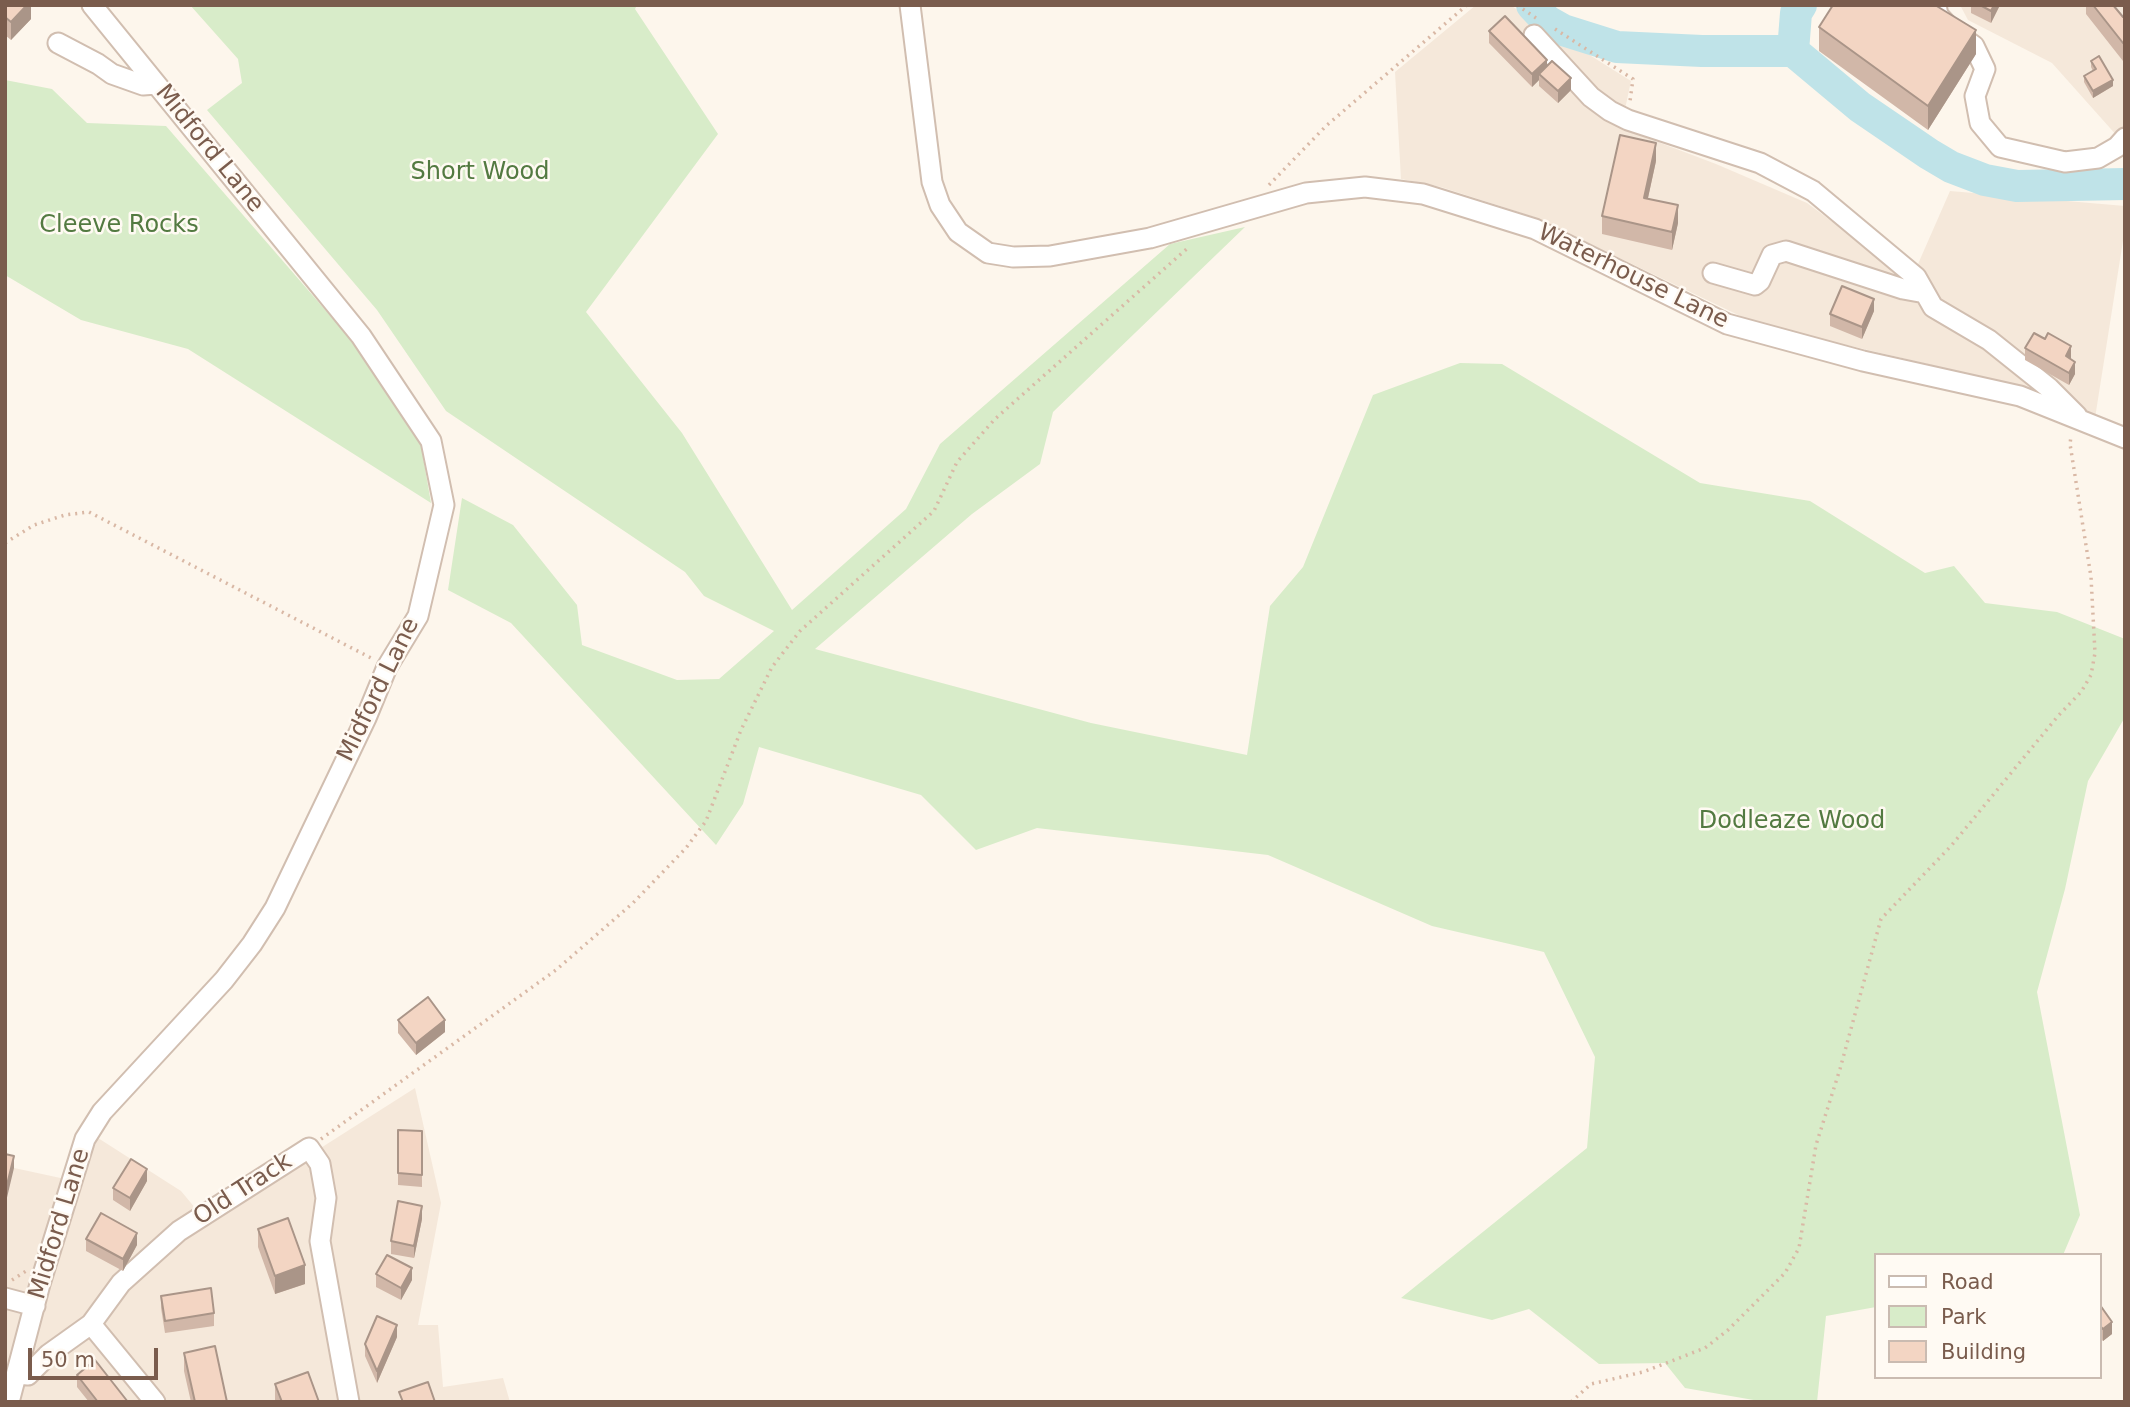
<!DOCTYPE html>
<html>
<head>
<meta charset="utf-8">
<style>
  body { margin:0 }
  #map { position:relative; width:2130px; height:1407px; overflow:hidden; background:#fdf6ec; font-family:"DejaVu Sans",sans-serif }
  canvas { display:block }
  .frame { position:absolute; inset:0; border:7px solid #7a5c4d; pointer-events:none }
  .legend { position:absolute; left:1874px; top:1253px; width:228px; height:126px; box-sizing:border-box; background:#fffaf3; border:2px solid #cabbb1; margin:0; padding:9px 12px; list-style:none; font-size:21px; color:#7a5c4d }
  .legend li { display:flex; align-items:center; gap:14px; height:35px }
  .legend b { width:35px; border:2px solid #cabbb1 }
  .scale { position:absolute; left:28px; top:1348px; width:130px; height:32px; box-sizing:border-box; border:4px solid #7a5c4d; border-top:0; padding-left:9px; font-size:21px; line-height:24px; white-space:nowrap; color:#7a5c4d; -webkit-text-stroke:5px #fffaf3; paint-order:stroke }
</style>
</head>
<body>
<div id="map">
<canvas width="2130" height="1407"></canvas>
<div class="frame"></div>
<ul class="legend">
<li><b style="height:9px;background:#fff"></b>Road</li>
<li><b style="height:19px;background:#d8ecc9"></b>Park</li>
<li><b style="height:19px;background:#f3d5c3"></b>Building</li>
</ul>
<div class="scale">50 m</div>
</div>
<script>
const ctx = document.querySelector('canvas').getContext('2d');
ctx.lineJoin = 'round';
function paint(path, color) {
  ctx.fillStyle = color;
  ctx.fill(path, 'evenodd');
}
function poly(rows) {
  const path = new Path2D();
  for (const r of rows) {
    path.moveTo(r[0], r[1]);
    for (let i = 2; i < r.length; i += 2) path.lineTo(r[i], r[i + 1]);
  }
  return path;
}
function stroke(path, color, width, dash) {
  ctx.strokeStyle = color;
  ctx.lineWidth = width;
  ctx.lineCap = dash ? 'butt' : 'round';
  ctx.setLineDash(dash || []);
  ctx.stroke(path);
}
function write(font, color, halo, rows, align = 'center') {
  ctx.font = font + ' "DejaVu Sans",sans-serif';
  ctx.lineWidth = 5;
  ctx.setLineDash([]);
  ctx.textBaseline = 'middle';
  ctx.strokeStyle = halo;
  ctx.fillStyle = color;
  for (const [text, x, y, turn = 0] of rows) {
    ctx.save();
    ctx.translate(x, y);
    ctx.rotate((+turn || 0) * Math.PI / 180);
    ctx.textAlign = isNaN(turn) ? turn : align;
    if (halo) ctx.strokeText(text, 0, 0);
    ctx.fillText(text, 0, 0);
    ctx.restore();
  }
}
paint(poly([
  [1476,5,1510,5,1631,81,1621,128,1716,164,1807,203,1911,280,1950,191,2125,206,2125,228,2095,418,2055,402,1953,370,1757,324,1534,217,1441,187,1401,179,1395,72],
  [1960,5,2125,5,2125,130,2118,137,2052,63,1968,20],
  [415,1088,441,1203,418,1325,438,1325,443,1387,503,1378,510,1402,5,1402,5,1166,79,1182,98,1138,181,1191,206,1221]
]), '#f5e8da');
paint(poly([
  [190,5,637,5,635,9,718,134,586,312,682,433,792,610,906,509,940,444,1170,244,1245,227,1053,412,1040,464,972,514,815,649,1091,723,1247,755,1270,606,1303,567,1373,395,1460,363,1502,364,1700,483,1810,501,1925,573,1954,566,1985,603,2057,612,2125,639,2125,717,2088,781,2065,889,2037,992,2080,1215,2063,1255,1876,1255,1876,1307,1826,1316,1817,1402,1765,1402,1685,1388,1665,1363,1599,1364,1529,1309,1492,1320,1401,1298,1587,1148,1595,1057,1544,952,1432,926,1268,855,1037,828,976,850,921,795,759,747,743,804,716,845,511,623,448,590,462,498,513,525,577,605,582,645,677,680,719,679,774,631,704,596,685,572,446,411,377,310,207,110,242,83,238,59],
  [5,80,52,89,87,123,166,126,353,342,421,445,431,503,188,349,81,320,5,275]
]), '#d8ecc9');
stroke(poly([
  [1532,5,1547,21,1563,30,1617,47,1702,51,1793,51,1860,107,1929,154,1951,167,1985,180,2017,186,2125,184],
  [1793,51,1796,13,1801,5]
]), '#bfe3e8', 32);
const minor = poly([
  [910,5,932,182,940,205,958,232,988,253,1013,257,1050,256,1150,238,1306,193,1365,187,1423,194,1535,229,1727,324,1863,361,2020,396,2125,438],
  [1936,5,1938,15,1952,30,1974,46,1985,69,1975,96,1980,123,2000,147,2065,162,2098,158,2117,147,2125,138],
  [1534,35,1591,97,1610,111,1628,120,1760,163,1813,191,1916,277,1933,307,1989,340,2049,388,2077,416],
  [58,43,98,64,112,74,143,85,156,84],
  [1713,273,1755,285,1760,281,1772,255,1786,251,1903,289,1925,293],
  [5,1298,35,1306],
  [91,1324,155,1402],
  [17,1374,28,1375,49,1354,91,1324,121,1283,179,1231,309,1148,320,1164,326,1198,320,1241,349,1402],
  [9,1402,40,1284,85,1139,102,1112,224,980,252,944,275,908,366,718,387,667,418,616,444,505,431,441,361,336,92,5]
]);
stroke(minor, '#d1beb0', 23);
stroke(poly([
  [1517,5,1536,18],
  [1555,29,1633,79,1630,101],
  [1269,185,1326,126,1467,5],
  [5,543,34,525,65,515,89,512,373,659],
  [321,1139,556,970,633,903,686,848,706,821,741,730,772,667,800,631,934,511,957,462,995,419,1190,246],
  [12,1280,26,1271],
  [1571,1402,1591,1384,1643,1372,1705,1348,1728,1330,1785,1273,1799,1248,1816,1145,1840,1069,1881,919,1951,846,2058,716,2081,692,2091,675,2095,653,2091,577,2070,444,2071,436]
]), '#d9b8a5', 3.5, [2, 5]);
stroke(minor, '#fff', 19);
paint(poly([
  [5,5,31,5,31,19,11,40,5,35],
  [1971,5,2000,5,1991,23,1971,13],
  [2086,5,2113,5,2123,17,2125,16,2123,61,2086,14],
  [1819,27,1976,54,1928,130,1819,51],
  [1489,31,1547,66,1571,90,1558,103,1539,86,1539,80,1532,87,1489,43],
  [2091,61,2113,86,2093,98,2084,82,2084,76,2093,71,2091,67],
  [1656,161,1648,198,1678,223,1672,250,1602,234,1602,216],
  [1874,311,1862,339,1830,326,1830,314],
  [2025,348,2071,359,2075,374,2069,385,2025,360],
  [398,1020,445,1032,416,1055,398,1033],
  [398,1130,422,1131,422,1187,398,1185],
  [147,1181,130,1211,113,1200,113,1188],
  [422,1219,414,1258,391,1254,391,1241],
  [258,1229,305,1284,275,1294,258,1247],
  [86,1239,137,1245,123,1271,86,1251],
  [376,1274,412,1280,401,1300,376,1287],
  [161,1296,214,1313,214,1326,165,1333,161,1308],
  [2100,1305,2112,1334,2103,1341,2100,1338],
  [397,1337,377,1383,365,1356,365,1344],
  [184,1353,227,1402,191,1402,184,1371],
  [77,1375,128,1402,89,1402,77,1387],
  [275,1384,319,1402,275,1402]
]), '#d1b7a8');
paint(poly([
  [27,5,31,5,31,19,11,40,11,22],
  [1994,5,2000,5,1991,23,1991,11],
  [1976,30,1976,54,1928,130,1928,106],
  [2125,41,2125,59,2123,61,2123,43],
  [1547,60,1547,72,1539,74,1539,80,1532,87,1532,74],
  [1571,78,1571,90,1558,103,1558,91],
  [2113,80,2113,86,2093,98,2093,91],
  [1656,143,1656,161,1644,216,1644,198],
  [1678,205,1678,223,1672,250,1672,232],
  [1874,299,1874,311,1862,339,1862,327],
  [2071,346,2071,359,2066,368,2066,356],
  [2075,362,2075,374,2069,385,2069,373],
  [445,1020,445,1032,416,1055,416,1043],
  [14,1156,14,1168,5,1206,5,1193],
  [147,1169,147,1181,130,1211,130,1198],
  [422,1206,422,1219,414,1258,414,1246],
  [137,1233,137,1245,123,1271,123,1259],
  [305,1265,305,1284,275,1294,275,1276],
  [412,1268,412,1280,401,1300,401,1288],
  [2112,1322,2112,1334,2103,1341,2103,1329],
  [397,1325,397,1337,377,1383,377,1371]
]), '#aa9588');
const building = poly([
  [5,5,27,5,11,22,5,17,5,5],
  [1833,5,1935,5,1976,30,1928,106,1819,27,1833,5],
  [1980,5,1994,5,1991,11,1980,5],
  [2093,5,2113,5,2123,17,2125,16,2125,41,2123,43,2093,5],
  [1505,16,1547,60,1532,74,1489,31,1505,16],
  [2099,56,2113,80,2093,91,2084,76,2096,69,2091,61,2099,56],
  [1552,61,1571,78,1558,91,1539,74,1552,61],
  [1620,135,1656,143,1644,198,1678,205,1672,232,1602,216,1620,135],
  [1842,286,1874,299,1862,327,1830,314,1842,286],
  [2034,333,2045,339,2048,333,2071,346,2066,356,2075,362,2069,373,2025,348,2034,333],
  [428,997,445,1020,416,1043,398,1020,428,997],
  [398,1130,422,1131,422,1175,398,1173,398,1130],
  [5,1154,14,1156,5,1193,5,1154],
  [131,1159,147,1169,130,1198,113,1188,131,1159],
  [398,1201,422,1206,414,1246,391,1241,398,1201],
  [101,1213,137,1233,123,1259,86,1239,101,1213],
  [288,1218,305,1265,275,1276,258,1229,288,1218],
  [387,1255,412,1268,401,1288,376,1274,387,1255],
  [211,1288,214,1313,165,1321,161,1296,211,1288],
  [2100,1305,2112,1322,2103,1329,2100,1326,2100,1305],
  [377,1316,397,1325,377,1371,365,1344,377,1316],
  [215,1346,227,1402,195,1402,184,1353,215,1346],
  [95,1360,128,1402,98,1402,77,1375,95,1360],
  [308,1372,319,1402,282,1402,275,1384,308,1372],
  [428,1382,435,1402,403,1402,399,1392,428,1382]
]);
paint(building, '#f3d5c3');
stroke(building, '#aa9588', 2);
write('24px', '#7a5c4d', '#fffaf3', [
  ["Midford Lane",209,149,51],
  ["Waterhouse Lane",1633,277,26],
  ["Midford Lane",379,690,-64],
  ["Old Track",243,1190,-33],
  ["Midford Lane",60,1224,-73]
]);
write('24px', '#537a41', '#fffaf3', [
  ["Short Wood",480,173],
  ["Cleeve Rocks",119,226],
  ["Dodleaze Wood",1792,822]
]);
</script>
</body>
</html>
